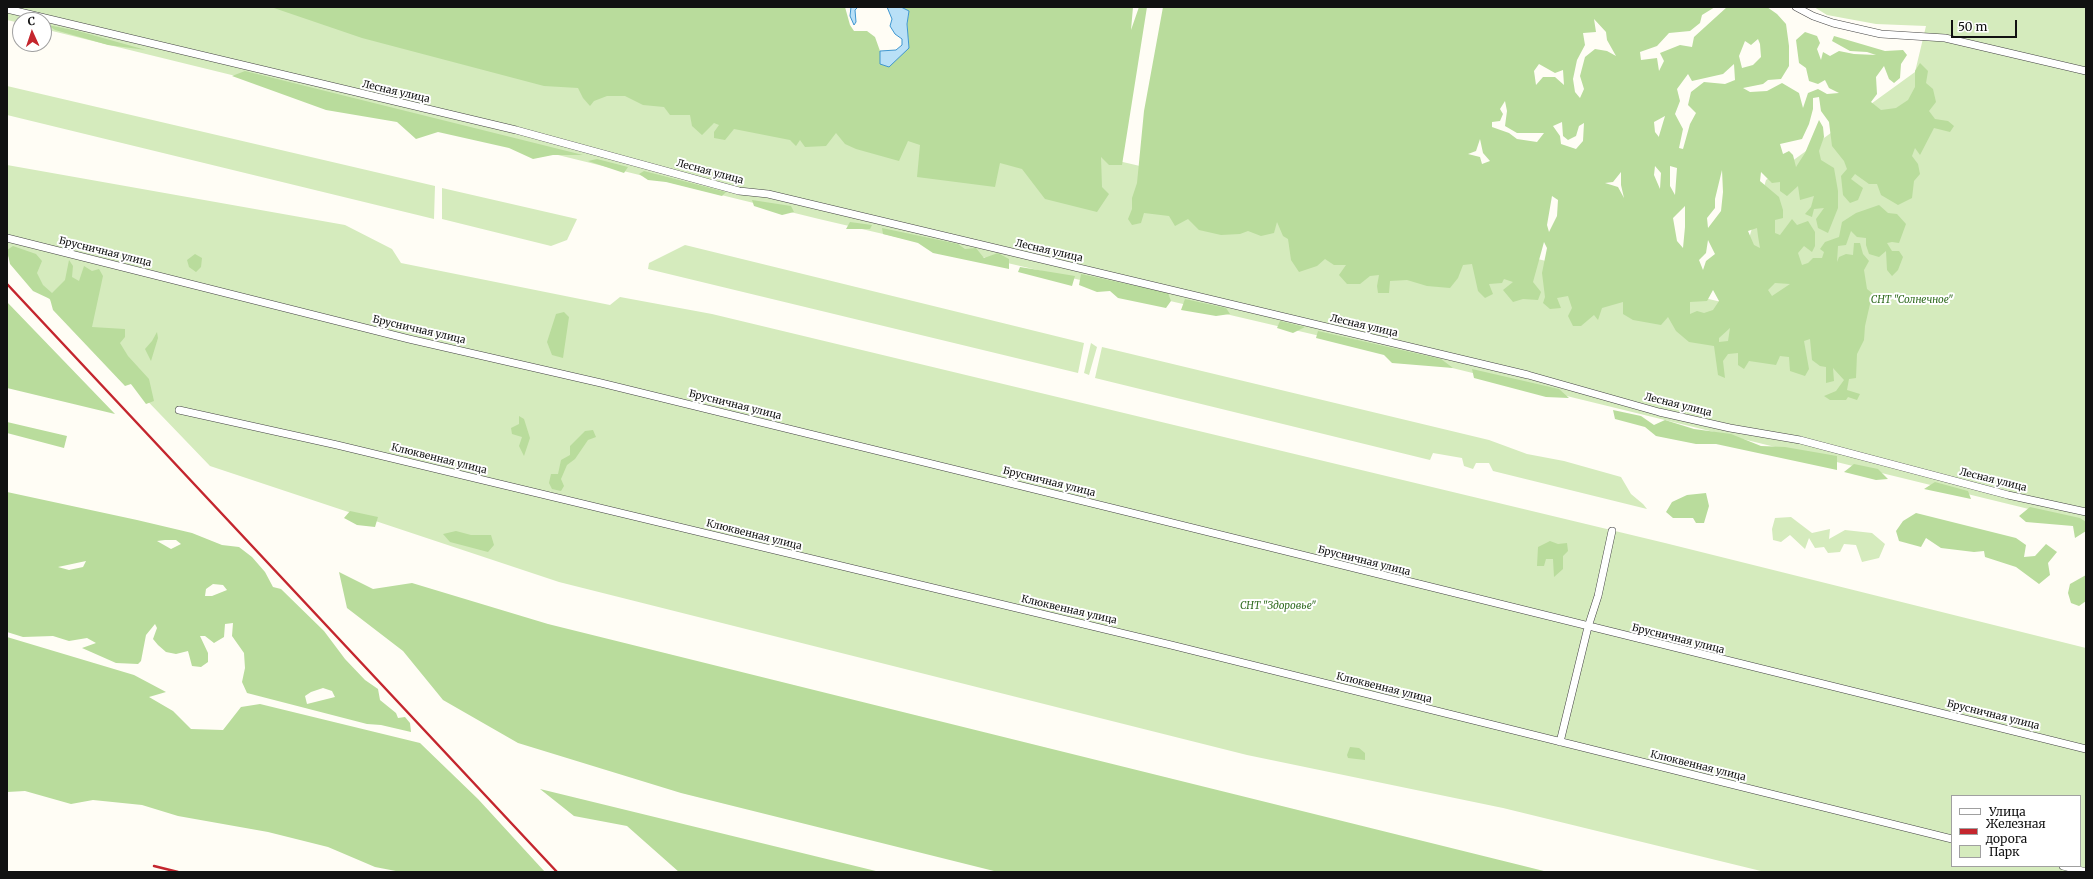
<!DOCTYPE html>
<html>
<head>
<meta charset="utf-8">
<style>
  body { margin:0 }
  #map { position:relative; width:2093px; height:879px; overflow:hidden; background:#fffdf5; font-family:Merriweather,serif }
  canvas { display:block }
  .frame { position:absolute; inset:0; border:8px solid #111; pointer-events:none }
  .legend { position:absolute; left:1951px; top:795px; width:130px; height:72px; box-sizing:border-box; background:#fff; border:1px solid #a0a0a0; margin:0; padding:5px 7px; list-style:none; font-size:12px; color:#111 }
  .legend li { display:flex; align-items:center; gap:8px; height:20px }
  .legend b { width:20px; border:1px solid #a0a0a0 }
  .north { position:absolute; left:12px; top:12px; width:40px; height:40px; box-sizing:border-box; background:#fff; border:1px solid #a0a0a0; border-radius:50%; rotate:357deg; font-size:11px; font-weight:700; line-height:16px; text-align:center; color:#111 }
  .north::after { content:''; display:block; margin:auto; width:14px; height:18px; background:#c4262e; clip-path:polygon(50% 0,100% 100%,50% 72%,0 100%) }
  .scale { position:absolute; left:1951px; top:20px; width:66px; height:18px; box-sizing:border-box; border:2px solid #111; border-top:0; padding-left:5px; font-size:12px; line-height:14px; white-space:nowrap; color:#111; -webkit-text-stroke:3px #fff; paint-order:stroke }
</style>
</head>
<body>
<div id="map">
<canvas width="2093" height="879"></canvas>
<div class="frame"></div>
<ul class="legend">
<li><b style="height:5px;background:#fff"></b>Улица</li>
<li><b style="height:5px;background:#c4262e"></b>Железная дорога</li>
<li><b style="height:11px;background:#d5ebbd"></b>Парк</li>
</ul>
<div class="north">С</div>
<div class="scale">50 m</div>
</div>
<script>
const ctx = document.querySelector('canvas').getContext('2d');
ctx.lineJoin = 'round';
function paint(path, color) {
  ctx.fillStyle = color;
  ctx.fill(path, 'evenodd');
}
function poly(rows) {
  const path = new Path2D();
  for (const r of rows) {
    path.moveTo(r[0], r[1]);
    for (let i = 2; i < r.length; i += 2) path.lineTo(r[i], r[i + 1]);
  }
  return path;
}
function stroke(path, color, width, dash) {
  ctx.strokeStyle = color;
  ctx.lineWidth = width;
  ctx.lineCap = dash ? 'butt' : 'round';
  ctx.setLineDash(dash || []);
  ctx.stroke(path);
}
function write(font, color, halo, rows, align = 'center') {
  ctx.font = font + ' Merriweather,serif';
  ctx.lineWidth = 4;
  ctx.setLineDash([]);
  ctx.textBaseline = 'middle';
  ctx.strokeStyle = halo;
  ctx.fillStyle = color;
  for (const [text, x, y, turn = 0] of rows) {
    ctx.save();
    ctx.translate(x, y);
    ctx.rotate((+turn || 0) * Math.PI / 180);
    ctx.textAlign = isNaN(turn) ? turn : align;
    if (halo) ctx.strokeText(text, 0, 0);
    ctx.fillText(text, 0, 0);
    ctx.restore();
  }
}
paint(poly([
  [7,7,460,7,1730,304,1766,180,1915,72,1926,26,1876,24,1827,15,1814,7,2086,7,2086,523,1350,343,819,219,44,29,44,20,20,20,20,23,7,20],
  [7,86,435,186,434,219,7,115],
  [7,165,345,225,392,249,401,263,610,305,620,297,712,314,1665,543,2086,648,2086,872,1765,872,1503,808,1247,755,559,582,210,466,7,255],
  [1952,796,2080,796,2080,866,1952,866],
  [442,188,577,219,567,240,551,246,442,219],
  [685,245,1084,343,1078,373,648,269,649,263],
  [1091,343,1097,347,1089,375,1084,373],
  [1102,347,1489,440,1527,454,1564,461,1621,477,1631,494,1643,504,1647,509,1493,471,1489,463,1476,463,1473,469,1464,466,1462,458,1433,453,1430,460,1095,378],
  [1791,517,1812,533,1830,529,1829,539,1845,530,1872,533,1885,544,1879,558,1862,562,1856,545,1844,544,1840,552,1828,553,1824,547,1815,548,1809,538,1805,549,1790,535,1781,542,1773,540,1772,529,1775,518]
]), '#d5ebbd');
paint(poly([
  [271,7,845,7,850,25,854,31,867,31,875,37,880,51,880,64,909,48,907,24,909,11,901,7,1133,7,1131,30,1139,7,1147,7,1122,165,1109,165,1101,157,1102,187,1109,194,1097,212,1045,199,1022,169,1000,163,995,187,917,177,920,145,908,141,899,161,856,149,845,144,836,133,826,146,805,147,800,140,796,146,790,140,734,129,725,140,714,138,714,132,719,125,714,123,702,135,692,126,690,115,670,115,664,107,643,105,625,96,607,96,594,101,590,106,583,98,578,88,544,86,362,38],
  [1163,7,1715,7,1702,15,1700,23,1690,31,1669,33,1657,46,1640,52,1641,60,1657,58,1659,71,1664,61,1660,53,1680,45,1692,47,1694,37,1727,7,1767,7,1777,14,1786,24,1789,46,1789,66,1781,79,1768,80,1763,84,1743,88,1750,92,1767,91,1782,83,1799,93,1803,108,1808,93,1818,89,1827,94,1839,93,1829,88,1825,80,1818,84,1809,81,1806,68,1799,63,1796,40,1805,32,1817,36,1820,43,1817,49,1821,60,1823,52,1830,56,1839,51,1854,54,1876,55,1867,52,1850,51,1832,41,1834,36,1885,51,1903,50,1907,55,1901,64,1900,78,1894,83,1889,79,1884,66,1876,77,1877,94,1871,102,1881,110,1896,108,1908,100,1915,87,1915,71,1920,63,1928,71,1926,83,1933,89,1936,102,1929,111,1935,119,1948,121,1954,126,1950,132,1934,128,1920,155,1915,148,1912,156,1918,164,1920,174,1914,181,1912,198,1898,205,1881,195,1877,184,1869,184,1855,174,1851,179,1863,188,1858,200,1850,203,1843,195,1841,176,1847,169,1844,161,1832,146,1829,122,1821,111,1819,97,1813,98,1813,109,1809,124,1802,139,1780,144,1783,154,1789,151,1793,155,1796,167,1805,153,1819,120,1823,127,1824,137,1819,151,1821,160,1834,168,1838,191,1838,208,1828,233,1818,228,1816,219,1824,208,1814,209,1812,217,1805,214,1811,207,1814,196,1800,200,1798,186,1787,196,1780,191,1780,182,1772,183,1761,172,1760,181,1779,197,1783,210,1783,218,1775,220,1775,233,1780,235,1792,219,1797,225,1808,221,1815,232,1815,246,1812,252,1804,246,1798,253,1802,265,1808,263,1813,258,1822,258,1824,252,1820,249,1825,242,1839,237,1842,222,1856,213,1879,205,1888,213,1897,214,1906,224,1899,243,1892,242,1887,243,1892,251,1899,251,1903,257,1898,270,1892,276,1887,270,1886,251,1879,257,1869,254,1866,245,1866,238,1857,237,1851,231,1846,245,1838,246,1837,262,1839,257,1846,254,1853,255,1854,243,1860,243,1863,254,1869,261,1864,270,1867,289,1877,297,1870,304,1865,326,1864,340,1857,354,1856,378,1849,379,1847,390,1860,394,1857,400,1848,397,1846,400,1830,400,1824,396,1836,391,1844,380,1833,368,1834,381,1826,383,1826,367,1820,366,1812,360,1810,339,1804,341,1809,369,1805,376,1790,371,1789,357,1780,356,1776,365,1749,361,1744,369,1738,365,1738,353,1728,354,1723,361,1725,378,1718,375,1714,346,1689,342,1676,331,1668,317,1661,325,1633,320,1623,314,1623,302,1602,308,1598,320,1594,315,1581,326,1573,326,1568,316,1572,308,1568,296,1557,298,1561,308,1550,309,1543,303,1545,297,1542,273,1547,248,1544,242,1533,282,1541,292,1538,300,1523,299,1513,302,1503,290,1513,282,1504,279,1502,283,1489,284,1493,294,1485,298,1478,291,1472,264,1463,265,1458,278,1450,288,1427,286,1407,280,1390,281,1389,293,1378,293,1377,286,1379,275,1370,276,1360,284,1347,284,1339,275,1346,265,1334,265,1325,259,1317,266,1299,272,1291,260,1288,239,1283,236,1277,222,1274,233,1261,236,1248,231,1240,234,1221,235,1199,230,1188,219,1175,226,1169,216,1144,213,1141,223,1132,225,1128,219,1132,209,1132,198,1137,183,1144,111],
  [1594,19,1606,32,1607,40,1616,56,1607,51,1595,49,1585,57,1580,76,1584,89,1580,98,1575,92,1573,79,1577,60,1585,45,1583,33,1596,32],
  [1758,39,1760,44,1761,57,1753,65,1742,68,1739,56,1745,41,1751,45],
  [1539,64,1555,73,1563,70,1564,85,1555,77,1543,77,1536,85,1534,71],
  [1734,64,1735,80,1725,84,1704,82,1691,92,1688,105,1696,113,1690,124,1683,149,1679,148,1683,129,1675,114,1680,101,1677,89,1688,74,1692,81,1723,74],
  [1505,101,1507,111,1505,126,1517,133,1544,133,1537,142,1517,139,1509,133,1492,127,1492,122,1500,121,1503,114,1500,109],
  [1665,116,1659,136,1659,137,1655,132,1654,122],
  [1562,122,1563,136,1568,140,1576,136,1579,126,1584,123,1583,141,1576,149,1561,144,1560,136,1553,126],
  [1480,139,1483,153,1490,161,1482,164,1480,157,1468,154,1476,151],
  [1655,166,1661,173,1660,189,1654,175],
  [1670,166,1677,168,1675,195,1670,186],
  [1722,170,1723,192,1721,211,1708,228,1707,218,1715,208,1715,199],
  [1621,172,1621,185,1624,198,1618,187,1605,183,1613,182],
  [1552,196,1558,200,1557,216,1549,232,1547,225],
  [1685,206,1685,227,1683,248,1677,241,1673,218],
  [1757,228,1758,236,1760,248,1754,245,1748,231],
  [1708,240,1715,254,1706,261,1703,270,1699,260,1706,253],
  [1775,283,1790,284,1772,296,1768,290],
  [1713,290,1719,301,1713,310,1704,313,1697,311,1690,314,1690,302,1707,301],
  [1730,328,1728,341,1719,342,1719,338],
  [48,25,78,31,146,50,108,45,55,30],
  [245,71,583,155,553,155,533,159,509,148,438,132,416,139,397,122,326,110,232,76],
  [597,159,628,167,624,173,588,161],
  [644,171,726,192,722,196,666,182,648,180,639,174],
  [752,200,791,206,794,212,782,215,754,206],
  [850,222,872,225,870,229,846,229],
  [882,228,958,244,965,249,976,248,984,258,998,253,1009,259,1009,269,933,253,918,243,883,234],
  [13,246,36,254,42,261,37,273,43,285,52,293,65,280,69,260,73,266,72,277,79,281,84,266,92,271,99,269,103,276,92,327,125,329,125,337,120,343,128,356,149,379,154,401,146,404,131,384,125,386,53,310,50,299,33,291,10,264,7,250],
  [195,254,202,258,201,267,196,272,189,267,187,260],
  [1020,267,1075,276,1072,286,1018,272],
  [1081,274,1168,293,1171,301,1166,308,1118,298,1110,291,1097,292,1079,285],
  [1185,299,1226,308,1230,314,1216,316,1181,310],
  [7,302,115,414,7,388],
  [564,312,569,317,563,358,552,355,547,342,556,314],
  [1280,321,1305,327,1293,333,1277,328],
  [1318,331,1441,359,1453,368,1392,363,1384,355,1316,338],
  [157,332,158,338,151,361,145,349,152,341],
  [1472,369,1559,389,1569,398,1546,397,1474,378],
  [1613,410,1641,416,1654,425,1665,420,1694,429,1731,434,1761,446,1785,447,1837,456,1837,470,1716,444,1696,444,1656,436,1645,427,1615,419],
  [519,416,524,419,530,438,524,456,519,446,522,437,512,434,511,428,519,424],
  [7,422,67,436,64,448,7,433],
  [593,430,596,437,588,440,575,459,567,465,561,479,564,486,561,491,552,489,549,483,551,474,558,474,561,460,570,455,570,446,585,431],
  [1854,464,1878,469,1888,479,1876,480,1844,472],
  [1935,482,1968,491,1971,499,1924,489],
  [7,492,137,520,192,533,222,545,239,547,252,557,265,572,273,587,281,589,324,631,345,659,365,680,378,689,380,700,396,713,398,718,405,717,410,723,411,732,381,725,367,724,247,693,242,682,245,668,244,653,232,636,233,623,225,624,224,637,214,643,205,636,200,636,208,653,208,662,201,667,192,666,188,651,176,654,166,652,158,645,153,639,157,628,155,624,146,635,141,661,138,664,116,663,82,648,96,643,87,638,69,641,53,636,23,637,7,632],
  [165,540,176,540,181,544,171,549,157,541],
  [86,561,83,567,69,570,58,567],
  [213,584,223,585,227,590,212,596,205,596,206,589],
  [323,688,332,691,335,697,307,704,305,696,311,692],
  [1706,493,1709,506,1704,523,1696,523,1693,518,1673,518,1666,512,1672,502,1687,495],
  [2030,507,2080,518,2086,522,2086,531,2075,538,2073,526,2026,522,2019,516],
  [350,511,378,517,375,527,357,525,344,518],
  [1916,513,2016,538,2026,545,2024,557,2035,556,2046,544,2057,552,2048,563,2050,575,2039,584,2016,567,1985,557,1984,551,1974,552,1941,548,1926,538,1921,547,1899,541,1896,531,1903,521],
  [456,531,471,535,491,535,494,545,488,552,450,542,443,534],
  [1550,541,1558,544,1567,543,1568,551,1563,556,1563,569,1554,577,1553,559,1546,559,1544,566,1537,566,1538,547],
  [339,572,373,589,412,583,548,624,1548,872,998,872,681,793,518,743,443,700,403,651,347,608],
  [2086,575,2086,601,2079,606,2071,603,2068,593,2070,584],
  [7,637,134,675,166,692,149,697,173,711,191,729,223,730,241,707,260,704,420,743,478,799,545,872,401,872,375,867,328,847,268,832,178,816,142,805,93,800,71,804,25,791,7,792],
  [1350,747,1359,748,1365,753,1365,760,1348,758,1347,755],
  [540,789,880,872,679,872,627,826,574,816]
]), '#b9dc9c');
const water = poly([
  [851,7,858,7,855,10,856,22,854,25,850,16,851,7],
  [887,7,901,7,909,11,907,24,909,48,889,67,880,64,880,51,896,50,902,45,902,39,895,34,890,26,892,19,887,7]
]);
paint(water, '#b9e0f7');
stroke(water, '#3f96cf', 1);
const minor = poly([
  [1796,7,1813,16,1833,23,1881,34,1945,38,2086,71],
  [7,9,516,130,739,191,768,194,1528,375,1659,412,1730,428,1800,440,2008,495,2086,512],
  [7,238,409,339,601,383,1128,512,2086,749],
  [179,410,337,445,1171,645,1952,839],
  [1560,742,1588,627,1598,596,1612,531],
  [2063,866,2086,872]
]);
stroke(minor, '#444', 8);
stroke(minor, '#fff', 7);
stroke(poly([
  [7,284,557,872],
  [154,866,178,872]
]), '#c4262e', 2.5);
write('10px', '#111', '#fff', [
  ["Лесная улица",396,92,13],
  ["Лесная улица",710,172,15],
  ["Лесная улица",1049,251,13],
  ["Брусничная улица",105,252,14],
  ["Лесная улица",1364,326,13],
  ["Брусничная улица",419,330,13],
  ["Брусничная улица",735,405,14],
  ["Лесная улица",1678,405,14],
  ["Клюквенная улица",439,459,14],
  ["Лесная улица",1993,480,14],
  ["Брусничная улица",1049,482,14],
  ["Клюквенная улица",754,535,14],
  ["Брусничная улица",1364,561,14],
  ["Клюквенная улица",1069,610,13],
  ["Брусничная улица",1678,639,14],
  ["Клюквенная улица",1384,688,14],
  ["Брусничная улица",1993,715,14],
  ["Клюквенная улица",1698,766,14]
]);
write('italic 10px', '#2f6b1f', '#fff', [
  ["СНТ \"Солнечное\"",1912,300],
  ["СНТ \"Здоровье\"",1278,606]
]);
</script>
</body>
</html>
